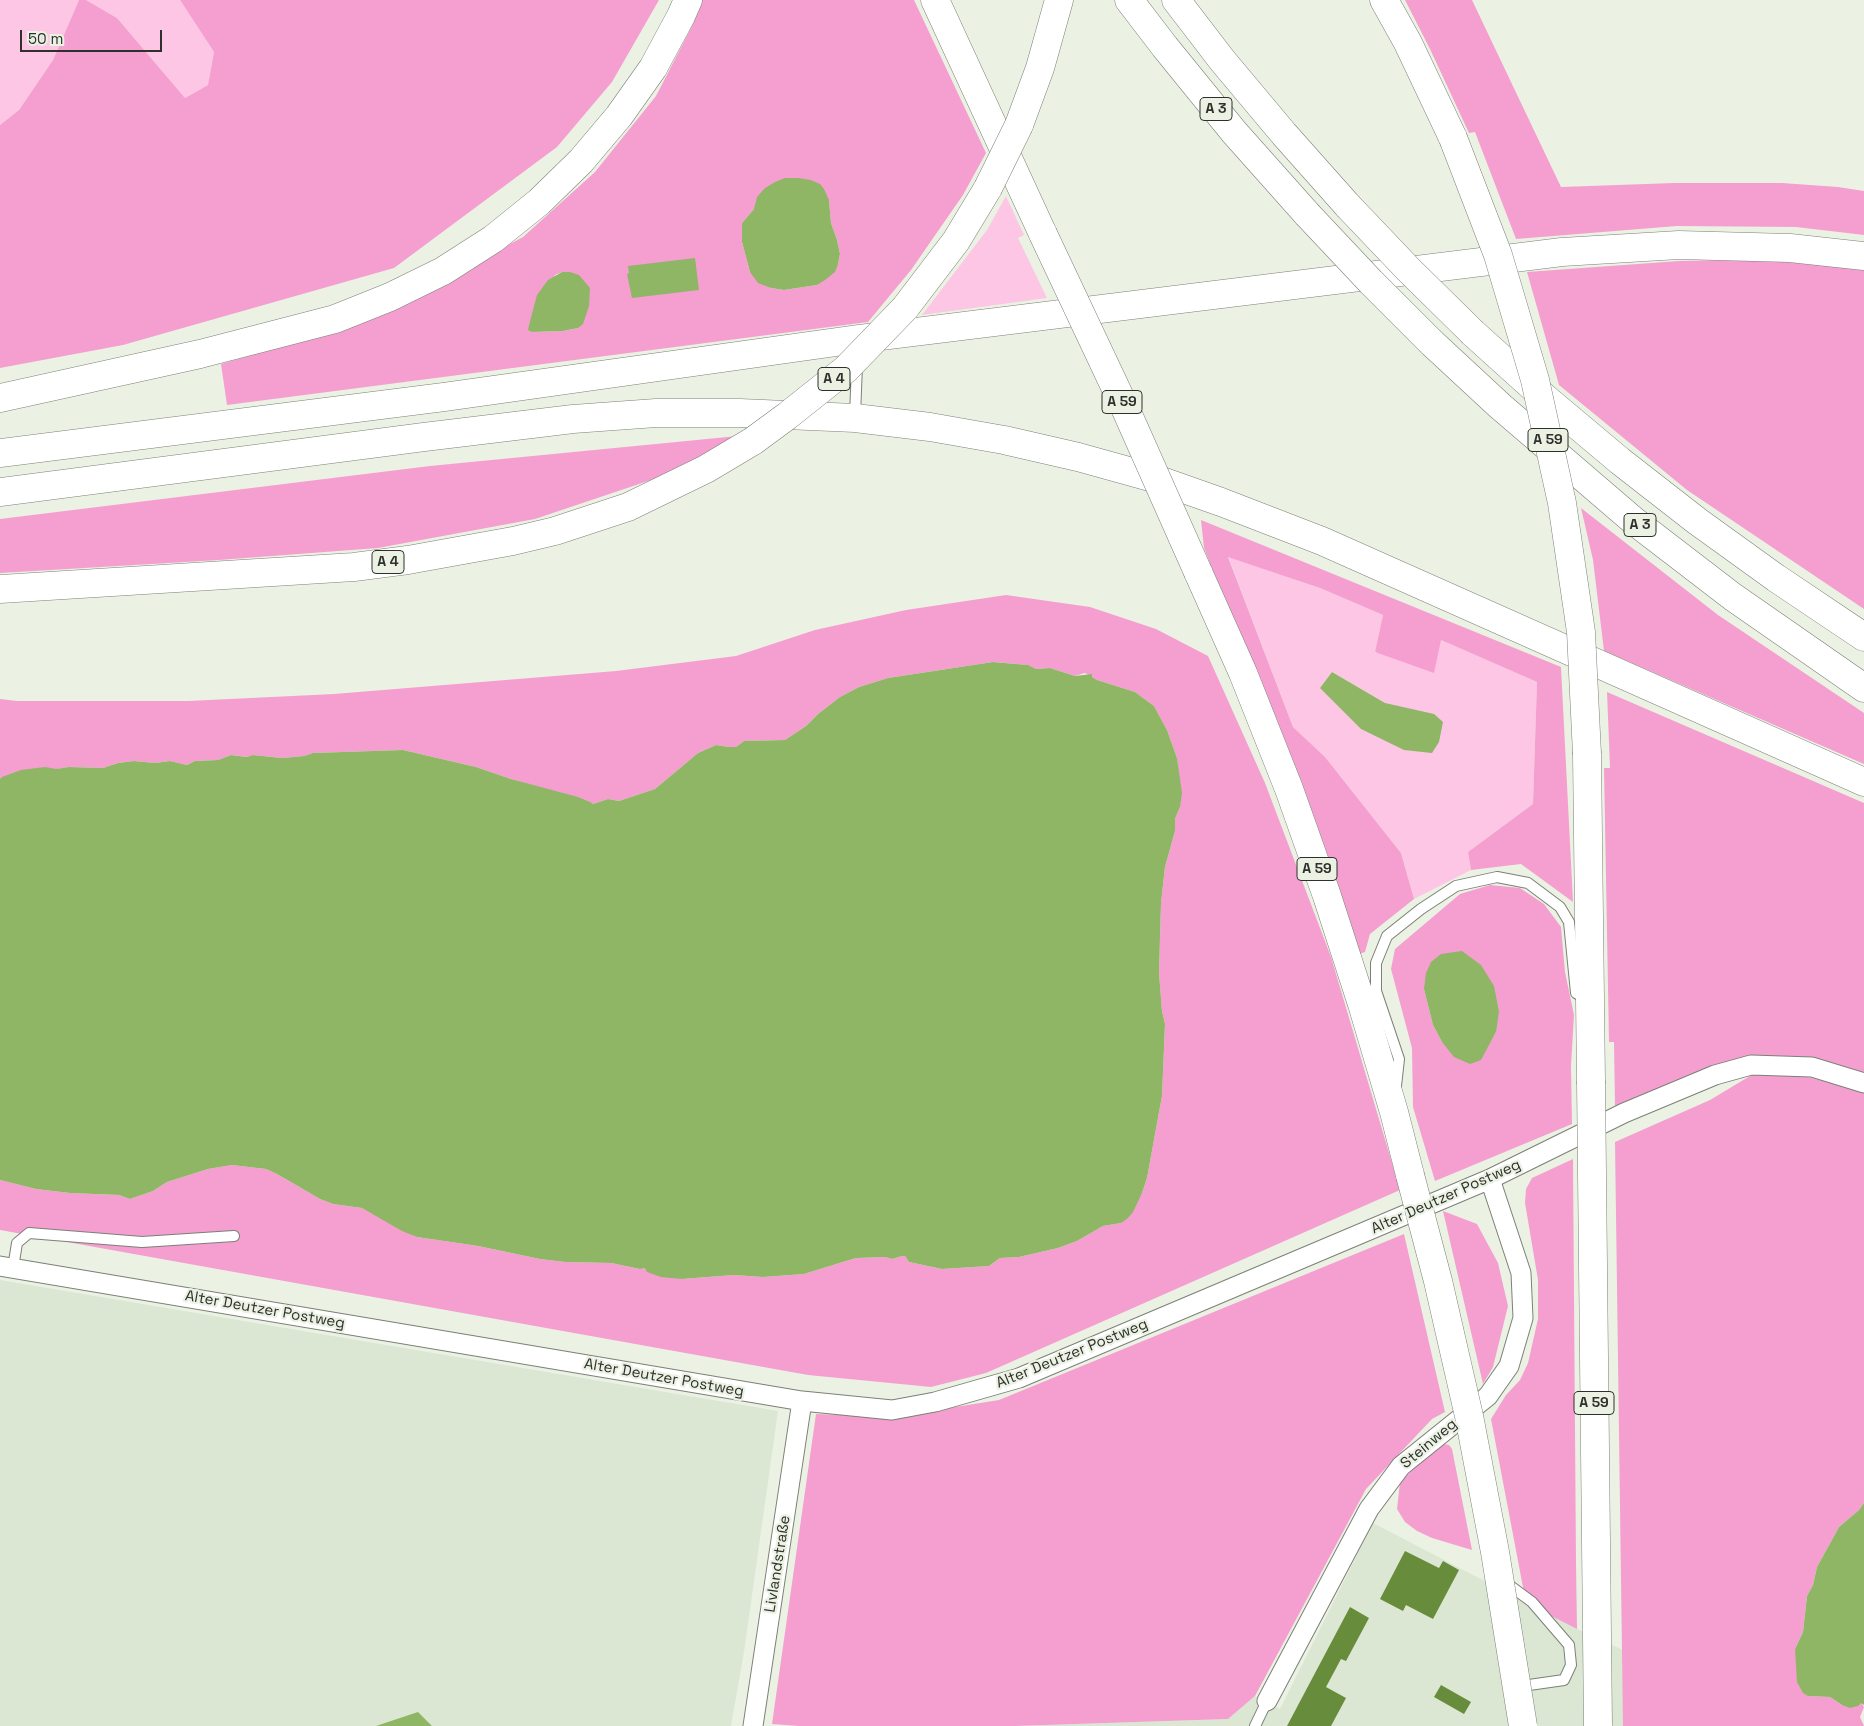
<!DOCTYPE html>
<html>
<head>
<meta charset="utf-8">
<style>
  body { margin:0 }
  #map { position:relative; width:1864px; height:1726px; overflow:hidden; background:#ebf2e4; font-family:"Space Grotesk",sans-serif }
  canvas { display:block }
  .scale { position:absolute; left:20px; top:30px; width:142px; height:22px; box-sizing:border-box; border:2px solid #2d302b; border-top:0; padding-left:6px; font-size:15px; line-height:18px; white-space:nowrap; color:#2d302b; -webkit-text-stroke:4px #ebf2e4; paint-order:stroke }
</style>
</head>
<body>
<div id="map">
<canvas width="1864" height="1726"></canvas>
<div class="scale">50 m</div>
</div>
<script>
const ctx = document.querySelector('canvas').getContext('2d');
ctx.lineJoin = 'round';
function paint(path, color) {
  ctx.fillStyle = color;
  ctx.fill(path, 'evenodd');
}
function poly(rows) {
  const path = new Path2D();
  for (const r of rows) {
    path.moveTo(r[0], r[1]);
    for (let i = 2; i < r.length; i += 2) path.lineTo(r[i], r[i + 1]);
  }
  return path;
}
function stroke(path, color, width, dash) {
  ctx.strokeStyle = color;
  ctx.lineWidth = width;
  ctx.lineCap = dash ? 'butt' : 'round';
  ctx.setLineDash(dash || []);
  ctx.stroke(path);
}
function write(font, color, halo, rows, align = 'center') {
  ctx.font = font + ' "Space Grotesk",sans-serif';
  ctx.lineWidth = 4.5;
  ctx.setLineDash([]);
  ctx.textBaseline = 'middle';
  ctx.strokeStyle = halo;
  ctx.fillStyle = color;
  for (const [text, x, y, turn = 0] of rows) {
    ctx.save();
    ctx.translate(x, y);
    ctx.rotate((+turn || 0) * Math.PI / 180);
    ctx.textAlign = isNaN(turn) ? turn : align;
    if (halo) ctx.strokeText(text, 0, 0);
    ctx.fillText(text, 0, 0);
    ctx.restore();
  }
}
paint(poly([
  [0,1280,778,1411,744,1652,731,1726,0,1726],
  [1373,1523,1577,1629,1623,1650,1623,1726,1015,1726,1228,1719,1255,1696,1280,1709]
]), '#dbe6d3');
paint(poly([
  [0,0,79,0,53,60,19,110,0,125],
  [86,0,180,0,214,52,208,85,185,98,117,18],
  [1006,196,1024,235,1018,238,1047,298,922,315,987,230],
  [1228,556,1320,588,1383,615,1375,653,1441,640,1537,682,1533,804,1468,852,1471,870,1414,899,1401,853,1325,757,1293,727],
  [1332,672,1385,703,1320,688]
]), '#fcc6e4');
paint(poly([
  [79,0,86,0,117,18,185,98,208,85,214,52,180,0,659,0,612,82,557,147,394,268,123,345,0,368,0,125,19,110,53,60],
  [702,0,914,0,986,153,963,195,911,270,868,322,227,405,221,364,310,338,443,280,523,237,595,172,656,96,691,28],
  [829,200,831,223,837,240,840,254,838,264,817,285,784,290,771,288,750,272,742,242,742,223,754,209],
  [562,272,570,272,578,328,563,331,532,332,529,325,532,318,555,275],
  [1405,0,1472,0,1561,187,1674,183,1782,183,1838,187,1864,191,1864,235,1796,227,1677,226,1516,239,1475,132,1469,133,1430,49],
  [1778,259,1864,268,1864,609,1687,490,1559,385,1527,272,1679,261],
  [748,435,660,477,535,519,378,548,219,560,0,573,0,519,430,466],
  [1581,508,1718,615,1864,713,1864,764,1604,651,1593,560],
  [1201,520,1561,667,1573,902,1521,864,1471,870,1468,852,1533,804,1537,682,1441,640,1434,673,1375,652,1383,615,1320,588,1228,557,1293,727,1325,757,1401,853,1414,899,1370,934,1365,952,1359,954,1297,785,1204,548],
  [1006,595,1090,607,1156,629,1208,656,1265,783,1331,957,1400,1190,986,1373,931,1387,808,1375,0,1230,0,1180,36,1189,70,1193,119,1195,130,1199,153,1191,167,1182,208,1169,232,1165,266,1169,277,1174,320,1199,333,1204,362,1208,417,1237,478,1246,540,1259,565,1262,611,1263,640,1269,645,1268,682,1279,734,1275,763,1277,804,1274,856,1258,885,1257,892,1259,902,1256,905,1256,909,1262,942,1269,989,1266,1000,1258,1019,1257,1058,1248,1077,1241,1103,1226,1121,1223,1142,1193,1147,1178,1162,1096,1165,1024,1162,1011,1159,973,1161,903,1165,867,1175,831,1175,819,1180,807,1177,758,1167,730,1154,706,1135,692,1097,680,1085,673,1075,676,1050,668,1036,669,1027,665,1006,663,993,662,888,678,859,687,840,697,818,714,806,726,785,740,744,741,736,747,729,747,716,745,698,753,655,789,619,801,608,799,593,804,511,779,476,767,403,750,313,753,304,756,282,758,253,755,248,757,231,755,218,760,195,761,187,765,170,761,155,763,134,761,118,763,103,768,69,767,0,779,0,699,17,701,188,701,334,694,616,671,736,656,815,630,906,610],
  [1607,692,1864,803,1864,1075,1693,1074,1615,1106,1614,1042,1609,1042,1604,768,1610,768],
  [1490,885,1520,888,1544,904,1561,927,1565,972,1574,1015,1571,1066,1572,1124,1435,1181,1413,1107,1412,1048,1391,969,1395,949,1460,894],
  [1424,989,1496,1032,1480,1060,1442,1042,1433,1025],
  [1755,1073,1808,1077,1864,1092,1864,1503,1859,1510,1839,1527,1817,1567,1813,1585,1807,1596,1803,1632,1795,1649,1808,1696,1830,1697,1842,1705,1861,1702,1864,1707,1860,1717,1864,1726,1623,1726,1615,1142,1710,1100],
  [1573,1159,1576,1563,1577,1629,1526,1603,1491,1419,1506,1395,1520,1380,1528,1363,1538,1319,1538,1280,1525,1203,1526,1189,1532,1178],
  [1443,1211,1477,1224,1498,1263,1508,1306,1493,1367,1483,1384],
  [1404,1234,1445,1412,1432,1419,1366,1489,1255,1696,1228,1719,1015,1726,799,1726,772,1724,816,1414,893,1417,999,1400],
  [1444,1444,1449,1445,1452,1449,1472,1550,1432,1538,1417,1531,1405,1522,1397,1509,1400,1482,1423,1460]
]), '#f59fd0');
paint(poly([
  [785,178,798,178,811,180,820,184,824,189,829,200,831,223,837,240,840,254,838,264,835,272,825,280,817,285,784,290,771,288,758,283,750,272,742,242,742,223,754,209,757,197,765,188,775,182],
  [695,258,699,290,632,298,627,274,629,273,628,266],
  [562,272,570,272,579,275,590,288,589,306,583,324,578,328,563,331,532,332,528,330,529,325,537,295,548,280],
  [993,662,1028,665,1036,669,1050,668,1075,676,1092,674,1092,677,1097,680,1135,692,1154,706,1167,730,1177,758,1182,793,1180,807,1175,819,1175,831,1165,867,1161,903,1159,973,1162,1011,1165,1024,1162,1096,1147,1178,1142,1193,1133,1212,1127,1219,1121,1223,1103,1226,1077,1241,1058,1248,1019,1257,1000,1258,989,1266,942,1269,909,1262,905,1256,902,1256,892,1259,885,1257,856,1258,804,1274,763,1277,734,1275,682,1279,661,1277,647,1272,645,1268,640,1269,611,1263,565,1262,540,1259,478,1246,417,1237,402,1231,362,1208,333,1204,320,1199,277,1174,266,1169,232,1165,208,1169,167,1182,153,1191,130,1199,119,1195,70,1193,36,1189,0,1180,0,779,2,777,21,770,45,767,56,769,69,767,103,768,118,763,134,761,155,763,170,761,187,765,195,761,218,760,231,755,247,757,253,755,282,758,304,756,313,753,403,750,476,767,511,779,578,797,590,802,593,804,608,799,619,801,655,789,698,753,716,745,729,747,736,747,744,741,785,740,806,726,818,714,840,697,859,687,888,678],
  [1332,672,1385,703,1434,714,1443,722,1439,742,1432,753,1404,750,1361,729,1320,688],
  [1462,951,1481,965,1494,986,1499,1012,1496,1032,1481,1060,1470,1064,1454,1057,1442,1042,1433,1025,1424,989,1426,973,1431,962,1441,954],
  [1864,1503,1864,1705,1861,1703,1858,1706,1850,1708,1842,1705,1830,1697,1808,1696,1803,1693,1797,1682,1795,1649,1803,1632,1807,1596,1813,1585,1817,1567,1839,1527,1859,1510],
  [418,1712,432,1726,376,1726]
]), '#8fb664');
paint(poly([
  [1405,1551,1439,1568,1443,1561,1459,1570,1433,1619,1406,1605,1403,1611,1380,1599],
  [1350,1607,1369,1618,1346,1661,1341,1659,1326,1687,1346,1698,1331,1726,1287,1726],
  [1441,1685,1471,1702,1464,1714,1434,1697]
]), '#678c3b');
const service = poly([
  [855,416,857,365],
  [1396,1086,1399,1059,1376,991,1376,963,1387,936,1421,909,1456,886,1497,877,1528,883,1560,907,1569,922,1576,993,1586,999],
  [13,1268,17,1243,29,1233,142,1242,234,1236],
  [1505,1582,1532,1602,1569,1645,1571,1665,1564,1680,1529,1685,1521,1692],
  [1255,1726,1267,1701]
]);
const minor = poly([
  [0,1266,802,1401,892,1410,935,1402,1019,1378,1490,1179,1624,1113,1715,1075,1751,1065,1812,1067,1864,1083],
  [1267,1701,1369,1509,1401,1466,1488,1396,1509,1366,1523,1318,1521,1273,1490,1179],
  [753,1726,802,1401]
]);
const motorway = poly([
  [935,0,1043,234],
  [1129,0,1165,47,1234,132,1307,214],
  [1176,0,1222,60,1284,134,1348,206],
  [1384,0,1408,43,1453,138],
  [1019,125,1040,68,1059,0],
  [905,308,956,241,988,188],
  [1473,333,1545,398,1620,461,1697,521,1776,578,1864,637],
  [1431,342,1500,406,1634,521,1733,597,1864,688],
  [0,398,200,354,335,319,390,297,443,271,493,239,539,202,581,161,619,116,653,68,681,16,688,0],
  [0,453,444,397,858,339,1562,252,1679,245,1790,248,1864,256],
  [0,492,424,437,573,419,656,413,740,413,855,418,930,427,1004,440,1078,457,1150,477,1221,502,1322,541,1864,782],
  [1198,572,1243,673,1289,789,1327,896,1362,1004,1394,1112,1410,1175],
  [0,589,354,567,408,560,513,541,555,531,628,507,706,469,753,441],
  [1587,754,1591,1081]
]);
stroke(service, '#7b8176', 12);
stroke(minor, '#7b8176', 21);
stroke(motorway, '#7b8176', 29);
stroke(service, '#fff', 10);
stroke(minor, '#fff', 19);
stroke(motorway, '#fff', 28);
const motorwayBridge = poly([
  [1453,138,1498,255,1535,380,1562,503,1581,632,1587,754],
  [988,188,1019,125],
  [1348,206,1408,269,1473,333],
  [1307,214,1371,282,1431,342],
  [1043,234,1126,410,1198,572],
  [753,441,787,416,846,369,905,308],
  [1591,1081,1598,1726],
  [1410,1175,1438,1281,1469,1416,1495,1552,1523,1726]
]);
stroke(motorwayBridge, '#7b8176', 29, []);
stroke(motorwayBridge, '#fff', 28);
for (const [x, y, w] of [
  [1216,109,32],
  [834,379,32],
  [1122,402,40],
  [1548,440,40],
  [1640,525,32],
  [388,562,32],
  [1317,869,40],
  [1594,1403,40]
]) {
  const box = new Path2D();
  box.roundRect(x - w / 2, y - 11.5, w, 23, 4);
  ctx.fillStyle = '#ebf2e4';
  ctx.fill(box);
  stroke(box, '#2d302b', 1);
}
write('bold 14px', '#2d302b', null, [
  ["A 3",1216,109],
  ["A 4",834,379],
  ["A 59",1122,402],
  ["A 59",1548,440],
  ["A 3",1640,525],
  ["A 4",388,562],
  ["A 59",1317,869],
  ["A 59",1594,1403]
]);
write('15px', '#2d302b', '#ebf2e4', [
  ["Alter Deutzer Postweg",1446,1197,-24],
  ["Alter Deutzer Postweg",265,1310,10],
  ["Alter Deutzer Postweg",1072,1354,-22],
  ["Alter Deutzer Postweg",664,1378,10],
  ["Steinweg",1429,1444,-40],
  ["Livlandstraße",778,1564,-81]
]);
</script>
</body>
</html>
